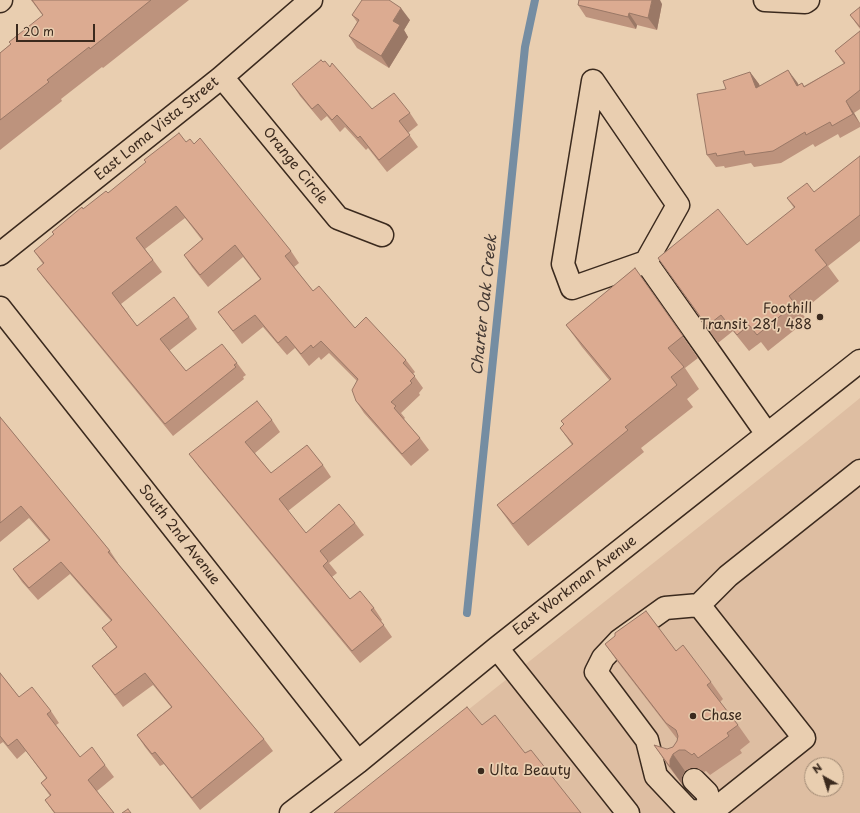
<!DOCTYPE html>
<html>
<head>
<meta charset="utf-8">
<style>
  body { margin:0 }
  #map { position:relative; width:860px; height:813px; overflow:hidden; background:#e9ceb0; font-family:"Playpen Sans",sans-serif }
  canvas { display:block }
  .north { position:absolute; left:804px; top:757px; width:40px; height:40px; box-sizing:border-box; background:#e9ceb0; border:1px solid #a38c76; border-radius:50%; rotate:321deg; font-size:11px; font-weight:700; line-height:16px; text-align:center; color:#3b2a1e }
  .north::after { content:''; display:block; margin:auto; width:14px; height:18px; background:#3b2a1e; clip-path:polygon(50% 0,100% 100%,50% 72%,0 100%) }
  .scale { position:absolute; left:16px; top:24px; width:79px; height:18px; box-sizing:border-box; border:2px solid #3b2a1e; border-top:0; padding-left:5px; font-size:12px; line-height:14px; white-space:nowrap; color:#3b2a1e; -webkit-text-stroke:3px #e9ceb0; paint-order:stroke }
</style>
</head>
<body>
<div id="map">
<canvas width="860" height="813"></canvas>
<div class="north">N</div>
<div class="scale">20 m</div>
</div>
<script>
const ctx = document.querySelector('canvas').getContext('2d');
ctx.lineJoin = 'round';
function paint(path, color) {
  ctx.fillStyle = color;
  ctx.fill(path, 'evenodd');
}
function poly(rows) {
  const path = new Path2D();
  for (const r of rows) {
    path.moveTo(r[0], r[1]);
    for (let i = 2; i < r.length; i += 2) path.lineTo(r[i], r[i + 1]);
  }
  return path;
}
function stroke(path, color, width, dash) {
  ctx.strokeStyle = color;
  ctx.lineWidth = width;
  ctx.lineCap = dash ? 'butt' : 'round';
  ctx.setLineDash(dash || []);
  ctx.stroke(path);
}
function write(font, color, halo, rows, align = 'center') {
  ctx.font = font + ' "Playpen Sans",sans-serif';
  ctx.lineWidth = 3.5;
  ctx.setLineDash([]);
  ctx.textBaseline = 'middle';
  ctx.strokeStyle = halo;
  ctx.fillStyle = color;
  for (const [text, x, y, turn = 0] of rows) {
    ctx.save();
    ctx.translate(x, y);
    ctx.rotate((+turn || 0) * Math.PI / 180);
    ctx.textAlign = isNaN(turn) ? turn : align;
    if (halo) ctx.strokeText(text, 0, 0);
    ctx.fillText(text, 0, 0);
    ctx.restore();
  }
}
paint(poly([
  [860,398,860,813,338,813,806,442],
  [812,765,836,765,836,789,812,789]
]), '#debea2');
stroke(poly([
  [467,613,525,47,535,0]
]), '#758da2', 8);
const minor = poly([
  [765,0,805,2,808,0],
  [0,1,1,0],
  [222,77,338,218,382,235],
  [0,254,222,77,311,0],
  [646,262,572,288,563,264,593,81,678,205,646,262,767,434],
  [0,308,358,762],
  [497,648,628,813],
  [694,780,707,793,711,812,689,811,656,776,647,740,596,672,603,658,619,641,665,608,699,605],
  [291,813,358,762,497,648,860,361],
  [710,813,804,738,699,605,728,576,860,471]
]);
stroke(minor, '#3b2a1e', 25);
stroke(minor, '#e9ceb0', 22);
paint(poly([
  [31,0,189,0,103,68,102,67,61,99,62,101,0,150,0,53,43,16],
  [662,4,657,30,637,25,636,29,586,17,578,5],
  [860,7,860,29,850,15],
  [352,15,410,20,404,30,408,37,389,68,357,48,349,36,357,22],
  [860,31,860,109,854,113,860,123,860,127,840,138,838,134,815,147,813,144,781,163,754,167,751,163,725,168,724,166,716,167,707,155,726,89,750,72,759,84,760,87,797,82,798,86,802,83,804,86,844,64,835,51],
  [323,62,372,109,410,113,418,125,408,133,418,147,387,172,368,148,366,150,345,127,340,132,327,116,321,121,300,96,292,84],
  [186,142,291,251,299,263,294,267,313,291,355,328,406,360,415,372,413,374,423,388,419,393,420,395,401,413,405,418,404,419,420,438,429,450,411,466,364,413,356,401,357,381,329,353,321,360,319,357,309,366,295,348,287,355,263,327,242,344,218,312,260,279,243,257,208,287,192,267,184,255,202,240,185,218,145,249,162,272,121,304,137,326,189,317,197,329,169,351,186,371,237,363,246,375,243,377,244,379,173,436,46,281,37,269,43,264,34,251,83,209],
  [860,156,860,241,828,266,839,281,801,312,807,320,768,351,761,342,749,351,733,331,718,343,658,258,747,245,794,208,787,198,814,192],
  [635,268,698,358,685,368,699,389,687,399,693,407,641,448,644,452,528,546,513,527,497,505,572,445,560,428,564,425,561,421,610,381,582,347,566,325],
  [0,417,110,551,118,563,117,563,264,739,273,751,200,810,164,764,160,766,145,747,137,735,171,707,153,685,123,707,101,678,92,666,116,647,102,628,111,621,70,574,38,600,22,582,13,569,49,541,29,518,0,542],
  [272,420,280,432,255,453,271,473,323,465,331,477,288,511,306,533,355,523,364,535,329,563,337,573,332,577,350,599,374,608,382,620,381,621,392,637,360,663,198,466,189,454],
  [605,644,676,651,711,682,723,699,720,702,738,725,750,742,740,750,742,753,710,775,706,771,704,772,697,768,691,768,685,771,682,777,682,784,666,763,654,745,667,749,673,747,677,741,678,740,617,661],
  [0,673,19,697,51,711,59,723,56,725,80,757,105,765,114,777,97,791,114,813,54,813,45,800,50,796,41,783,46,778,26,751,17,759,3,742,0,744]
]), '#bd937d');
paint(poly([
  [652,0,660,0,662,4,657,30,648,18],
  [401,8,410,20,404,30,408,37,389,68,381,56,393,21],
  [629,13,637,25,636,29,628,17],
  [788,70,797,82,806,98,797,86],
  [750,72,759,84,765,100,756,88],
  [846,101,854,113,860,124,853,114],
  [673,754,685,771,682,777,682,784,670,767,670,760]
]), '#9a7866');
const building = poly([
  [32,0,151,0,90,49,89,47,47,80,49,82,0,120,0,53,11,44,9,42,43,15,32,0],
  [362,0,389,0,401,8,393,21,400,25,381,56,349,36,359,20,352,15,362,0],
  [579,0,652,0,648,18,629,13,628,17,578,5,579,0],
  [860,7,860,27,850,15,860,7],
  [860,31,860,90,846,101,853,114,832,126,830,122,806,135,805,132,773,151,745,155,744,151,717,156,716,153,707,155,697,94,726,89,723,81,750,72,756,88,788,70,797,86,802,83,804,87,845,63,835,51,860,31],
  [321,60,323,62,325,61,330,67,332,63,372,109,394,93,410,113,399,121,410,135,379,160,360,136,358,138,337,115,332,120,318,104,312,109,292,84,321,60],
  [179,133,186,142,190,139,194,144,200,138,291,251,285,256,313,291,319,286,355,328,366,317,406,360,403,363,415,376,410,381,412,383,391,402,396,406,394,408,420,438,402,454,356,401,352,390,358,379,321,341,313,348,311,345,301,354,286,336,278,343,255,315,233,331,218,312,261,279,235,245,200,275,184,255,203,239,176,206,136,238,153,260,112,293,137,326,174,297,189,317,160,339,186,371,222,344,237,363,234,365,236,367,165,424,37,269,44,263,34,251,54,234,52,232,82,207,83,209,106,191,108,193,146,162,144,160,179,133],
  [860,156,860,215,815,250,827,265,789,296,795,304,757,335,749,325,737,335,721,315,707,326,658,258,718,209,747,245,795,207,787,198,807,183,814,192,860,156],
  [635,268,683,336,668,348,684,367,671,377,677,385,625,427,628,430,513,524,497,505,573,444,560,428,564,424,561,421,611,379,566,325,635,268],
  [257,401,272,420,245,442,271,473,307,445,323,465,279,499,306,533,339,504,355,523,320,551,328,561,323,566,350,599,360,591,374,608,371,610,384,625,352,651,189,454,257,401],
  [0,417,110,551,108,552,264,739,192,798,155,752,152,754,137,735,172,707,145,673,115,695,92,666,117,647,102,628,112,620,61,562,29,588,13,569,50,540,21,506,0,523,0,417],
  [646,611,676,651,683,645,711,682,707,685,738,725,727,733,729,736,698,758,694,753,692,755,685,750,679,750,673,754,670,760,670,767,654,745,667,749,673,747,677,741,678,736,676,730,666,723,605,644,615,636,615,633,646,611],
  [0,673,19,697,32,687,51,711,47,714,80,757,92,747,105,765,88,780,114,813,55,813,45,800,51,795,41,783,47,778,17,739,8,746,0,736,0,673],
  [467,707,482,725,495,715,525,753,531,750,581,813,334,813,467,707],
  [128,809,131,813,122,813,128,809]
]);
paint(building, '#dcab91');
stroke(building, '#9a7866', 1);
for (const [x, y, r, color] of [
  [820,317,4,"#3b2a1e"],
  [693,716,4,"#3b2a1e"],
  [481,771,4,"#3b2a1e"]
]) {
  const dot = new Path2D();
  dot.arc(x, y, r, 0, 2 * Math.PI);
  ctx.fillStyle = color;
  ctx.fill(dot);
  stroke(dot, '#e9ceb0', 1.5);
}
write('14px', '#3b2a1e', '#e9ceb0', [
  ["East Loma Vista Street",157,129,-39],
  ["Orange Circle",295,166,51],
  ["South 2nd Avenue",179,535,52],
  ["East Workman Avenue",575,586,-38]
]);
write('14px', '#3b2a1e', '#e9ceb0', [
  ["Foothill",812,309,"right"],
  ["Transit 281, 488",812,325,"right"],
  ["Chase",701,716],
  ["Ulta Beauty",489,771]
], 'left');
write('italic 15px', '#453a34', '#e9ceb0', [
  ["Charter Oak Creek",485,305,-84]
]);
</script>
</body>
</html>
